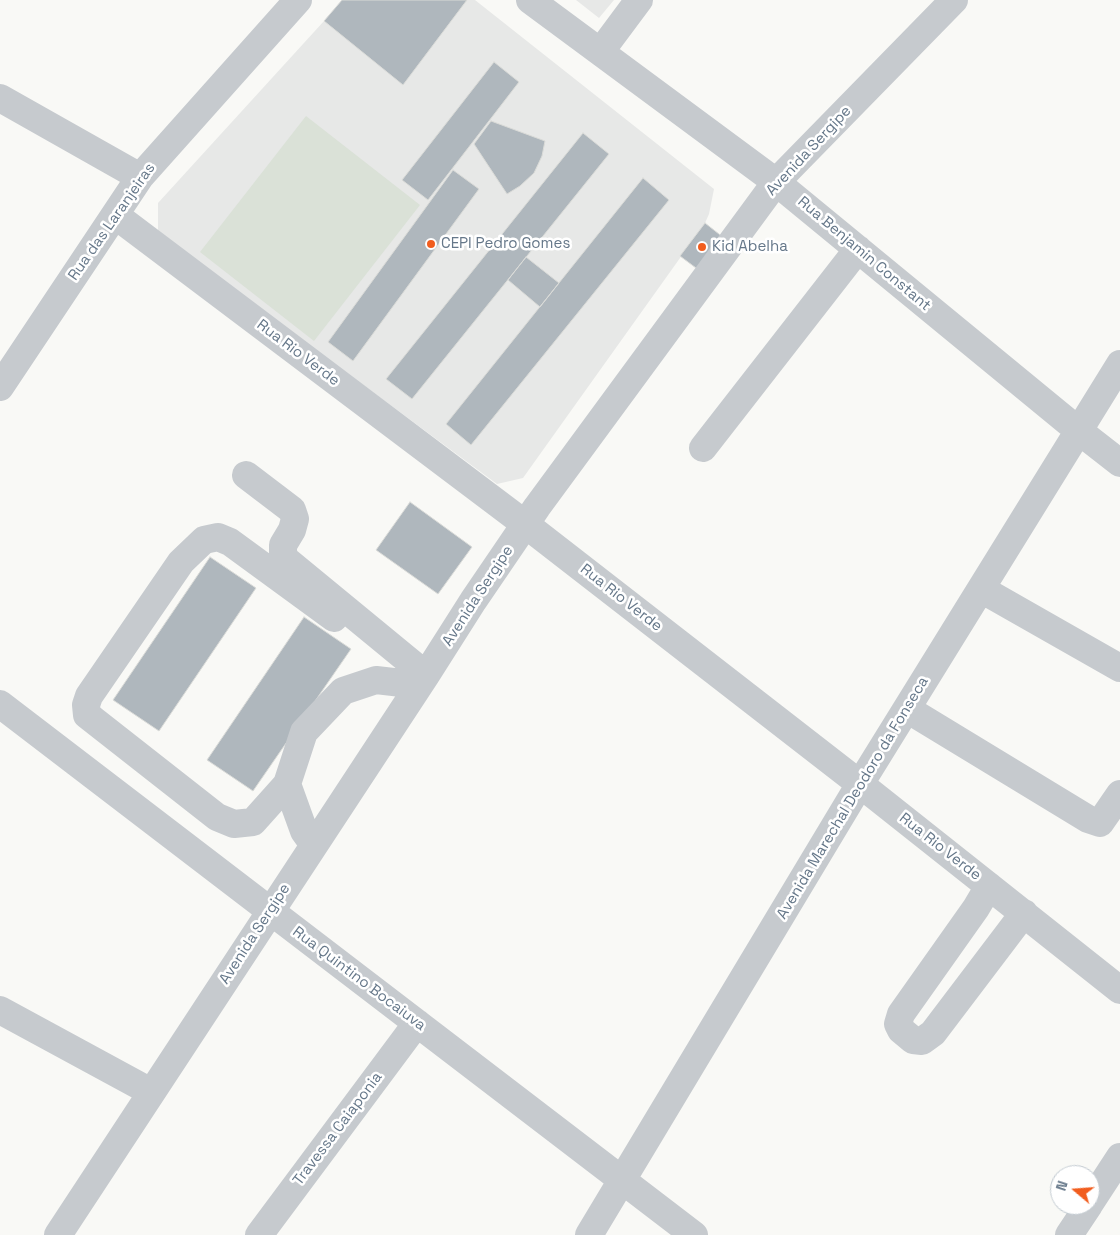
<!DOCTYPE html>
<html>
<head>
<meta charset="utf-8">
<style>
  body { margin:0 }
  #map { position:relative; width:1120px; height:1235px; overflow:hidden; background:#f9f9f6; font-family:"Space Grotesk",sans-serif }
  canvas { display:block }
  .north { position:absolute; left:1050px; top:1165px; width:50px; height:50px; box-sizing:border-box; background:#fff; border:1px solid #c1c9d0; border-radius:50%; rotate:288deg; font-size:14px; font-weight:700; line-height:20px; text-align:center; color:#657789 }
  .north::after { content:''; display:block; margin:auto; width:18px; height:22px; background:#f15d1e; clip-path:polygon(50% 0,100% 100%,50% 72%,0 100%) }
</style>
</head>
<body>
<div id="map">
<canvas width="1120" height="1235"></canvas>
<div class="north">N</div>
</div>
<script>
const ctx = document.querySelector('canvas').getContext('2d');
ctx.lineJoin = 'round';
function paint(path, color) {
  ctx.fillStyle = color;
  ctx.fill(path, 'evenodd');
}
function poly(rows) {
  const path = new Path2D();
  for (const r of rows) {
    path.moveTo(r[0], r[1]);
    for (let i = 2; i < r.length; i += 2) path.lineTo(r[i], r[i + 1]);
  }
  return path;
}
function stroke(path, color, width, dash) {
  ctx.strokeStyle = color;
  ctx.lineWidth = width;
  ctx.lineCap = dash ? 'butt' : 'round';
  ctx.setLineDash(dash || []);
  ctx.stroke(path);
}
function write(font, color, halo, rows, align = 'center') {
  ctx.font = font + ' "Space Grotesk",sans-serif';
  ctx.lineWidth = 5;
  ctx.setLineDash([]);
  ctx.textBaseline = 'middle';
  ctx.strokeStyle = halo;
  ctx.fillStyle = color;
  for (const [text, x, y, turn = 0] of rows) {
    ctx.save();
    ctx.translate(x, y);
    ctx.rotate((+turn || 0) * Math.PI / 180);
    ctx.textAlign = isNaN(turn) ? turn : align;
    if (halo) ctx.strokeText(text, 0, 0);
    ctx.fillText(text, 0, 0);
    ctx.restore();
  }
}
paint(poly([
  [467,0,475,0,714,189,709,214,705,223,523,478,497,484,158,233,158,203,324,21,403,85],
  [576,0,614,0,599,18]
]), '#e7e8e7');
paint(poly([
  [306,116,420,205,314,341,200,252]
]), '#dae1d7');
const building = poly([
  [342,0,467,0,403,85,324,21,342,0],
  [494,62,519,82,428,200,402,180,494,62],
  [491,121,545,141,542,156,534,173,520,186,507,194,474,144,491,121],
  [583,133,609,154,412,399,386,379,583,133],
  [453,170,479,189,353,361,328,342,453,170],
  [643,178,669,200,471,445,446,424,643,178],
  [705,223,724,238,700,271,680,256,705,223],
  [526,257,559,283,540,307,508,280,526,257],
  [410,502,472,547,438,594,376,550,410,502],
  [210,557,256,588,159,731,113,700,210,557],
  [304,617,351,649,253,791,207,760,304,617]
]);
paint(building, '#afb7bd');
stroke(building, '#dadbd8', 1);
stroke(poly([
  [530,0,776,182,1079,431,1120,463],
  [601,51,639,0],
  [0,98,140,177],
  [115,215,525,524,860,784,1120,990],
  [0,387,140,177,298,0],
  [703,448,858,249],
  [246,475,292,510,295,519,292,530,283,545,283,552,285,559,426,675],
  [981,589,1120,668],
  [0,704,694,1235],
  [907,709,1088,819,1100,823,1120,794],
  [287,784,253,822,234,824,217,817,87,715,86,705,89,696,181,562,204,540,218,537,230,542,334,618],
  [314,845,304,831,287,784,304,732,343,691,376,680,419,685],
  [989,886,976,908,901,1014,898,1024,901,1030,913,1040,922,1041,933,1033,1024,913],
  [0,1010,151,1092],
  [1090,1203,1120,1157],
  [58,1235,426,675,473,601,537,507,776,182,954,0],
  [259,1235,417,1023],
  [589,1235,860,784,1120,364],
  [1069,1235,1089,1205]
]), '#c6cace', 28);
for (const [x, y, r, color] of [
  [431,244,5,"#f15d1e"],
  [702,247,5,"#f15d1e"]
]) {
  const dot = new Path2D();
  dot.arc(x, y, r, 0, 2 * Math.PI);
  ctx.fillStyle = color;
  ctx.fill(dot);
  stroke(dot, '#fff', 2);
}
write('15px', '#657789', '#fff', [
  ["Avenida Sergipe",809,151,-47],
  ["Rua das Laranjeiras",112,222,-55],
  ["Rua Benjamin Constant",864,254,40],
  ["Rua Rio Verde",298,353,37],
  ["Avenida Sergipe",478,596,-57],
  ["Rua Rio Verde",621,598,38],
  ["Avenida Marechal Deodoro da Fonseca",853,798,-59],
  ["Rua Rio Verde",940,847,38],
  ["Avenida Sergipe",255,934,-57],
  ["Rua Quintino Bocaiuva",359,979,37],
  ["Travessa Caiaponia",338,1129,-53]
]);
write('15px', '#657789', '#fff', [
  ["CEPI Pedro Gomes",441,244],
  ["Kid Abelha",712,247]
], 'left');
</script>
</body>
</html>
